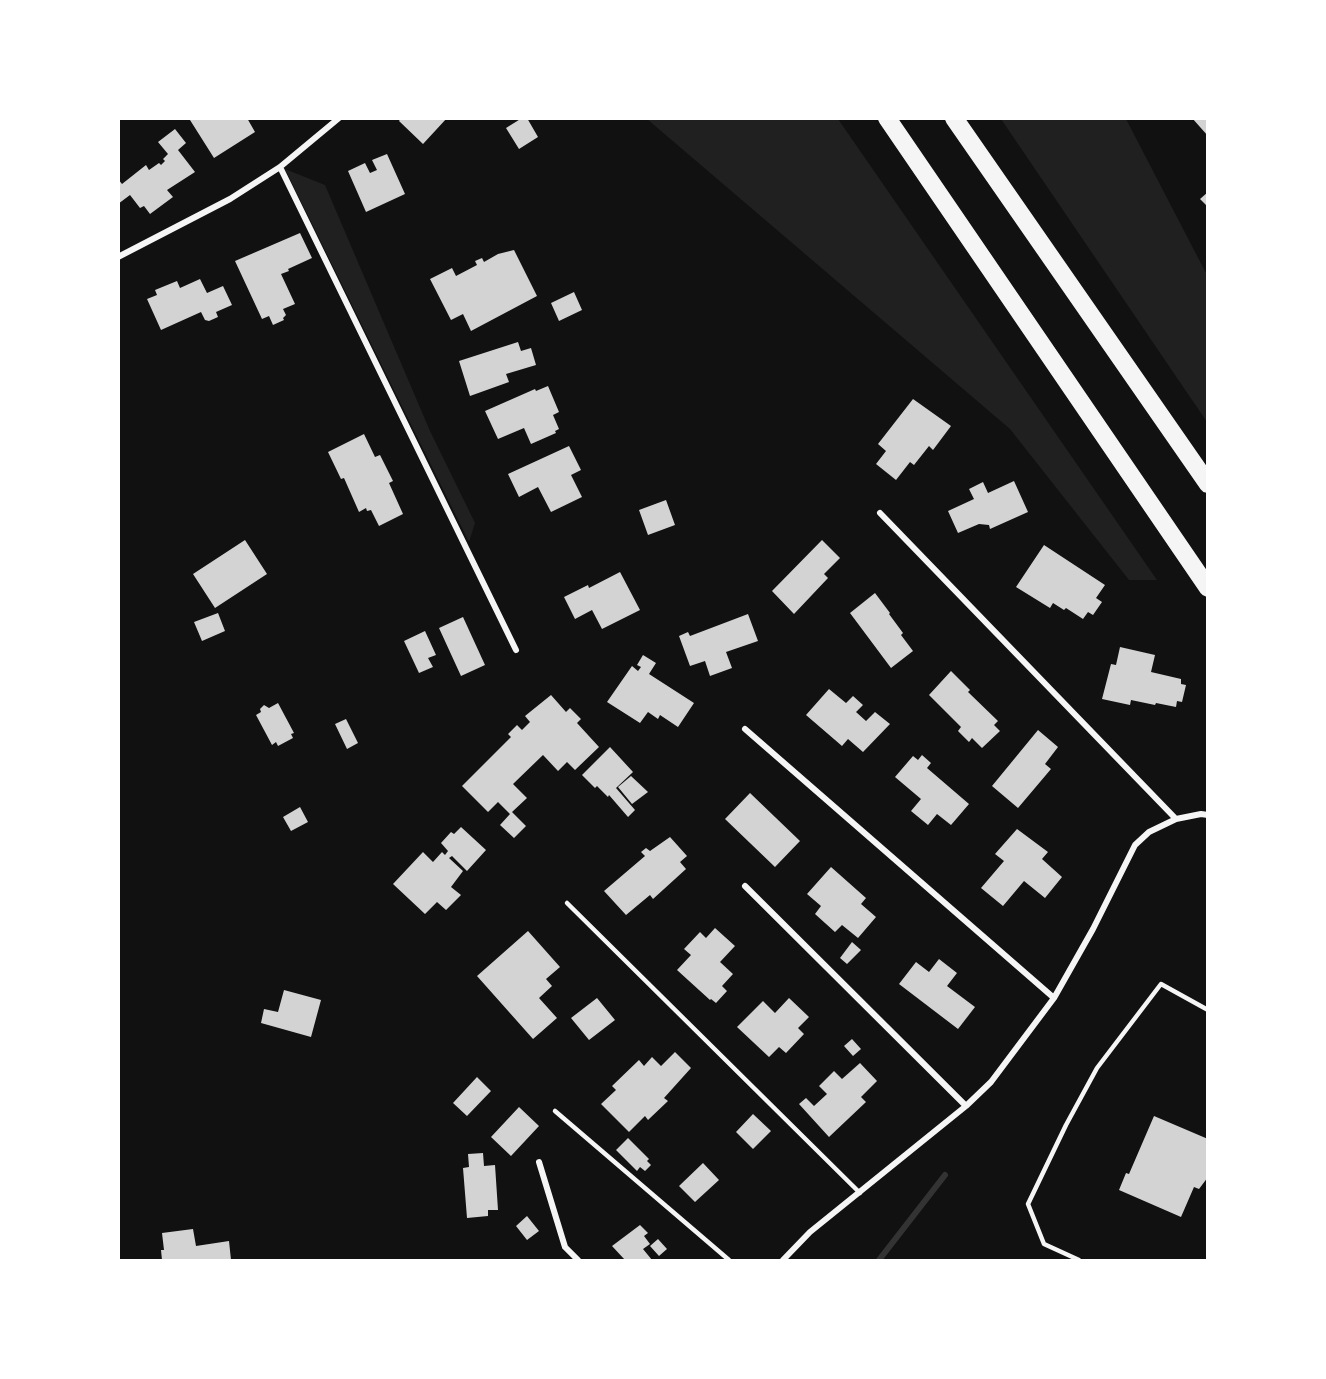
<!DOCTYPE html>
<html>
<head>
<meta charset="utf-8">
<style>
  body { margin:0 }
  #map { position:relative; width:1326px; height:1379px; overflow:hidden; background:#111; font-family:"Roboto Serif",serif }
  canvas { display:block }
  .frame { position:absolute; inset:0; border:120px solid #fff; pointer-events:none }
</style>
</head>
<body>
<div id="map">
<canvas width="1326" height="1379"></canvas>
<div class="frame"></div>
</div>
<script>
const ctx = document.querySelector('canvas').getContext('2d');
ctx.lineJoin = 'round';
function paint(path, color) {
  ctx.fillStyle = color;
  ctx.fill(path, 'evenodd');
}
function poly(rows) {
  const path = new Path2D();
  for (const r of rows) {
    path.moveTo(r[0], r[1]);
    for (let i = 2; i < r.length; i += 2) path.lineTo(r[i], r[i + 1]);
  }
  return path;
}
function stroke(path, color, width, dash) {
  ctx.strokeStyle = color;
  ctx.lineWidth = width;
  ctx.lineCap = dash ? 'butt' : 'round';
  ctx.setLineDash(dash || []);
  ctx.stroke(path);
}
paint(poly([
  [647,119,838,119,1157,580,1129,580,1010,429],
  [1001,119,1126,119,1207,275,1207,422],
  [285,169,325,185,430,431,475,523,469,542]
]), '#202020');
stroke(poly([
  [879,1260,945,1175]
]), '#333', 6);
paint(poly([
  [193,118,247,118,255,132,214,158,190,120],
  [401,118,447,118,423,144,399,121],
  [522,118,527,118,538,137,519,149,506,128],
  [1192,118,1208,118,1208,136],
  [175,129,186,143,178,150,195,172,167,190,173,197,150,214,144,206,140,208,130,195,118,204,118,179,122,184,146,165,149,170,159,163,161,165,165,161,163,159,168,154,158,142],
  [387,154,405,194,366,212,348,171,365,163,370,173,377,170,372,160],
  [1208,192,1208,207,1200,199],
  [300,233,312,258,288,269,289,271,281,274,295,304,283,309,286,315,283,318,284,320,273,325,269,316,262,319,235,261],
  [514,250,537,296,471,331,463,314,451,320,430,279,452,268,456,276,477,265,475,261,482,258,484,262,498,254],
  [200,279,207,293,223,286,232,305,216,312,218,317,209,321,205,320,201,312,161,330,147,299,157,295,155,290,177,281,180,288],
  [574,292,582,310,559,321,551,303],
  [518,342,521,351,531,348,536,365,506,374,509,382,470,396,459,361],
  [548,386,559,412,553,415,559,429,555,431,556,433,531,444,524,428,498,439,485,411,535,389,536,391],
  [913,399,951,426,933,450,929,446,914,465,910,462,896,480,876,464,886,451,878,444],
  [364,434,375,457,380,455,393,481,389,483,403,514,379,526,371,510,367,511,366,508,359,512,344,478,341,479,328,452],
  [569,446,581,470,571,475,582,497,551,512,538,487,519,497,508,474],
  [1014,481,1028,512,990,529,989,525,979,524,958,533,948,511,974,499,969,489,983,482,988,493],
  [666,500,675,525,648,535,639,510],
  [245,540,267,574,215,608,193,574],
  [822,540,840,558,824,574,828,578,794,614,772,591],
  [1044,545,1105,585,1096,598,1102,602,1093,615,1088,612,1083,619,1066,608,1064,610,1053,603,1050,608,1016,587],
  [620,572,640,610,602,629,592,610,575,619,564,597,588,585,589,588],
  [875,593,890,613,889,614,903,633,901,635,913,651,891,668,850,613],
  [218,613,225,631,202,641,194,622],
  [748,614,758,641,726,652,732,668,710,676,705,661,690,666,679,636,688,632,690,636],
  [463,617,485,665,461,676,439,628],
  [425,631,436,655,428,658,433,667,419,673,404,641],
  [1120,647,1155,655,1151,672,1181,679,1181,684,1186,685,1182,702,1177,701,1176,707,1156,703,1155,705,1131,700,1130,705,1102,699,1111,664,1116,665],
  [643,655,656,663,649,674,694,703,678,727,660,715,658,719,648,712,640,723,607,702,632,666,638,671,641,667,637,665],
  [951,671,970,690,968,692,998,721,994,725,1000,731,982,748,972,738,969,742,958,731,961,727,929,695],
  [829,689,846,703,853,696,863,705,856,712,866,721,875,712,890,724,863,752,848,739,842,746,806,715],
  [551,695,566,712,570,708,581,719,577,723,599,747,575,770,567,762,558,771,543,755,513,784,527,798,512,812,526,826,514,838,500,825,510,814,498,802,488,812,462,786,511,737,508,734,517,725,522,730,530,722,525,716],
  [278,703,294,733,291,734,293,738,278,746,276,742,272,745,256,715,261,712,260,709,264,705,269,708],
  [346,719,358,743,347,749,335,724],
  [1038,730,1058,747,1045,764,1051,769,1018,808,992,786],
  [610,747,633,772,616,788,635,810,628,817,609,795,608,797,597,786,595,788,582,775],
  [922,755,931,763,927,768,969,804,951,825,937,814,928,825,911,811,921,799,895,777,913,756,918,760],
  [631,776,648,792,632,804,618,787],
  [750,793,800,841,775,867,725,819],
  [300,807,308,822,291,831,283,817],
  [461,827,486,850,467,871,452,856,449,858,463,871,451,887,461,895,446,910,437,902,425,914,393,884,423,852,433,862,442,852,445,855,448,851,441,843,451,832,454,834],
  [1017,829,1048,852,1042,859,1062,877,1045,898,1024,881,1003,906,981,888,1004,861,995,854],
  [670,837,687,856,680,862,686,869,653,899,650,895,626,915,604,891,645,856,641,852,646,848,650,851],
  [831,867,866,898,861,904,876,917,858,938,842,925,835,932,815,914,821,906,807,894],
  [715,928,735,946,720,962,733,974,722,986,727,991,716,1003,711,999,710,1000,677,970,691,955,684,949,700,932,706,938],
  [528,931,560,967,546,979,552,986,539,998,557,1018,533,1039,477,976],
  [852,942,861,950,847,964,840,958],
  [939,959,957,973,947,986,975,1007,958,1029,899,984,916,962,929,972],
  [284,990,321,1000,311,1037,261,1023,264,1009,278,1012],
  [597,998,615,1020,589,1040,571,1018],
  [789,998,809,1017,798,1028,804,1034,786,1053,779,1047,769,1057,737,1027,763,1001,775,1013],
  [852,1039,861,1049,853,1056,844,1046],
  [675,1052,691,1068,664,1098,668,1101,648,1120,645,1116,629,1132,601,1104,616,1090,612,1086,639,1060,644,1066,652,1057,661,1066],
  [860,1063,877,1081,861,1097,866,1102,829,1137,799,1104,806,1098,814,1106,827,1094,819,1086,834,1071,842,1079],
  [477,1077,491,1091,467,1116,453,1103],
  [519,1107,539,1126,511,1156,491,1137],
  [753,1114,771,1131,753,1149,736,1132],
  [1154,1116,1208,1139,1208,1177,1199,1189,1194,1187,1181,1217,1119,1190,1126,1173,1129,1174],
  [628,1138,649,1159,647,1161,651,1165,645,1171,640,1167,637,1171,616,1150],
  [483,1153,484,1166,495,1165,498,1210,488,1210,488,1216,467,1218,463,1168,469,1167,468,1154],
  [703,1163,719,1180,695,1202,679,1186],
  [527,1216,539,1231,527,1240,516,1226],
  [640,1225,648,1233,644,1236,650,1244,643,1249,652,1260,625,1260,612,1246],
  [193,1229,196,1246,229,1241,231,1260,162,1260,161,1250,164,1250,162,1233],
  [658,1239,667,1249,659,1256,650,1246]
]), '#d3d3d3');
stroke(poly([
  [567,903,860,1193],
  [555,1111,729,1260],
  [1079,1260,1044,1244,1028,1204,1066,1125,1097,1068,1161,984,1208,1010]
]), '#f5f5f5', 4.5);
stroke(poly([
  [280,167,516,650],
  [118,257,230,199,280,167,339,118],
  [880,513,1176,819],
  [745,729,1054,998],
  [745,886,966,1106],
  [539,1162,565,1247,578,1260],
  [783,1260,810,1232,966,1106,991,1082,1054,998,1093,929,1135,845,1149,832,1176,819,1201,814,1208,815]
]), '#f5f5f5', 6);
stroke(poly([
  [887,118,1208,588],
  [954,118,1208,484]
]), '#f5f5f5', 18);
</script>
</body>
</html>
